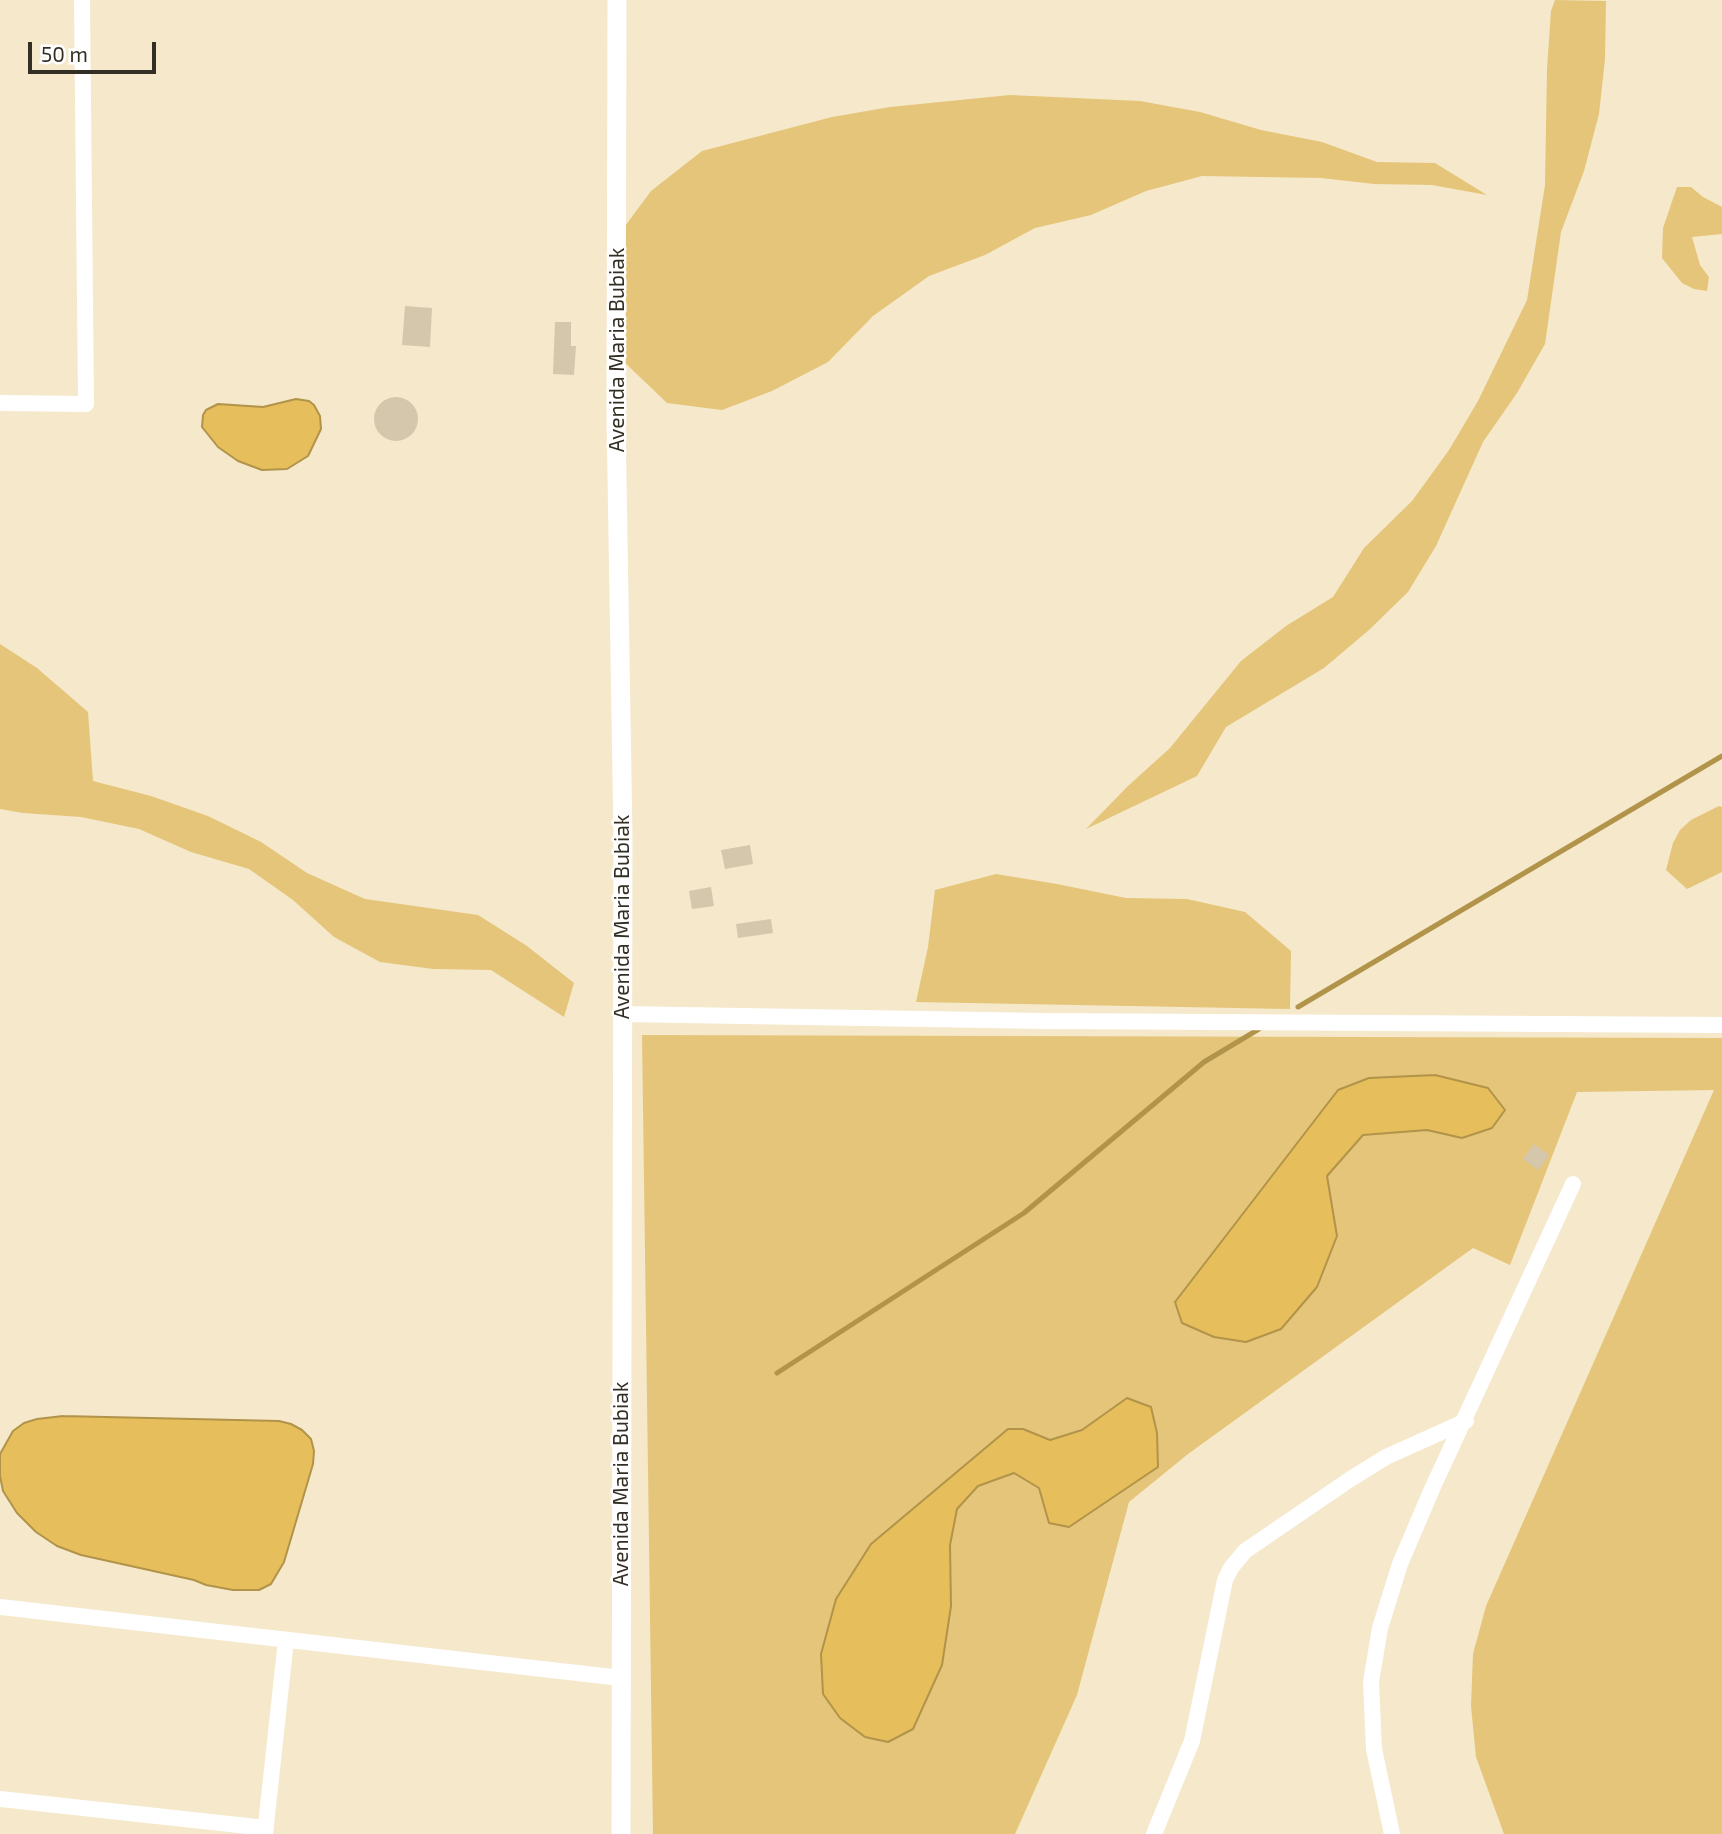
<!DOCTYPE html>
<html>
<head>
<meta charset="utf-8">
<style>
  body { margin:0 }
  #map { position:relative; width:1722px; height:1834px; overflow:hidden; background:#f5e8cb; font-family:"Exo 2",sans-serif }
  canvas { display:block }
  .scale { position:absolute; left:28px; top:42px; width:128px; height:32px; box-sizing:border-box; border:4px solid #342f24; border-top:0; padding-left:9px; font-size:21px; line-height:24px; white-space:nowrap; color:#342f24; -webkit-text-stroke:5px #fff; paint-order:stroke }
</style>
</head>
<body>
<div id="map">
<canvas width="1722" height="1834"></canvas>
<div class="scale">50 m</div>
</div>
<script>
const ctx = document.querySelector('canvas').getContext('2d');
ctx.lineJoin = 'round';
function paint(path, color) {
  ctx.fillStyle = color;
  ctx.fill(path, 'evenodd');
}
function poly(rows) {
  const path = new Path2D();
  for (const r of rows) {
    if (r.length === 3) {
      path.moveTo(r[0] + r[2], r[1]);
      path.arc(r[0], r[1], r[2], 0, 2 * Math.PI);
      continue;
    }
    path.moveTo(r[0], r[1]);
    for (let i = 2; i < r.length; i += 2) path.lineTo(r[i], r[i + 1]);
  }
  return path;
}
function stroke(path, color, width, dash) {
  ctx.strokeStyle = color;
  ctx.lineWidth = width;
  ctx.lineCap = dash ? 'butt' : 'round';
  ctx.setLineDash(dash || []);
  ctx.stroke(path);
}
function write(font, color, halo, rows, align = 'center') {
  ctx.font = font + ' "Exo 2",sans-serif';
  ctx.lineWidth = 5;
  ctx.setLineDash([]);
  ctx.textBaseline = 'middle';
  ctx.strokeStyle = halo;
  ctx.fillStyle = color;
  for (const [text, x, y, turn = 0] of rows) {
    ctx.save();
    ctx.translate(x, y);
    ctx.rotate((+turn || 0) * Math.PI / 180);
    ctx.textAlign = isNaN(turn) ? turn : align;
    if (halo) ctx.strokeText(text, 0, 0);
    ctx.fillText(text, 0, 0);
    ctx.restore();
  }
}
paint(poly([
  [1555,0,1606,1,1605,59,1599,114,1584,171,1561,232,1545,344,1517,393,1483,442,1436,546,1408,592,1369,630,1324,668,1226,727,1197,776,1086,829,1128,786,1170,748,1241,661,1286,626,1333,597,1364,548,1412,501,1449,450,1478,401,1527,300,1545,185,1547,69,1551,11],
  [1010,95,1140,101,1200,112,1261,130,1322,142,1377,162,1435,163,1487,195,1432,185,1374,184,1321,178,1202,176,1146,191,1091,215,1035,228,985,255,929,276,873,316,828,362,772,391,722,410,667,403,620,358,617,237,651,191,702,151,832,117,890,107],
  [1677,187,1691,187,1703,197,1722,207,1722,234,1692,237,1700,265,1709,277,1707,291,1694,289,1682,283,1662,258,1663,228],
  [0,644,37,668,88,712,93,781,151,796,208,816,261,842,307,873,365,899,478,915,527,946,574,983,564,1017,491,970,433,969,380,962,334,937,293,900,249,869,191,852,139,829,81,817,23,813,0,809],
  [1719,806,1722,807,1722,872,1687,889,1666,870,1673,843,1680,830,1691,820],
  [996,874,1057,884,1126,898,1187,899,1245,912,1291,951,1290,1009,916,1002,928,947,935,890],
  [642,1035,1722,1038,1722,1834,1504,1834,1476,1757,1471,1706,1473,1654,1486,1606,1714,1090,1577,1092,1510,1265,1473,1248,1188,1454,1129,1502,1077,1695,1015,1834,653,1834]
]), '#e5c579');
const water = poly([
  [296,399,309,401,314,405,320,416,321,429,308,456,287,469,262,470,238,461,218,447,202,427,203,415,206,410,218,404,263,407,296,399],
  [1435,1075,1488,1088,1505,1110,1492,1128,1462,1138,1427,1130,1363,1135,1327,1176,1337,1236,1317,1287,1281,1329,1246,1342,1214,1337,1182,1323,1175,1302,1338,1090,1369,1078,1435,1075],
  [1127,1398,1151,1407,1157,1433,1158,1467,1069,1527,1049,1523,1039,1488,1014,1473,978,1486,957,1509,950,1545,951,1606,942,1665,913,1729,888,1742,865,1737,840,1718,823,1694,821,1654,836,1599,871,1544,1008,1429,1023,1429,1050,1440,1082,1430,1127,1398],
  [63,1416,279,1421,291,1424,302,1430,311,1439,314,1451,313,1464,284,1562,271,1584,259,1590,233,1590,206,1585,194,1580,81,1555,57,1546,36,1532,17,1513,3,1491,0,1476,0,1454,13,1431,24,1423,37,1419,63,1416]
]);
paint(water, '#e6be5b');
stroke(water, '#b1934a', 2);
stroke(poly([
  [1298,1007,1722,756],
  [777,1373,1024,1213,1204,1062,1259,1029]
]), '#b1934a', 5);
paint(poly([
  [405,306,432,308,430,347,402,345],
  [555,322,571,322,571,346,576,346,574,375,553,374],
  [396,419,22],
  [750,845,753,864,725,869,721,850],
  [711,887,714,906,692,909,689,891],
  [771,919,773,933,738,938,736,924],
  [1534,1144,1549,1155,1538,1170,1523,1159]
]), '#d4c7ab');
stroke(poly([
  [0,403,86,404,82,0],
  [622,1014,1045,1021,1722,1025],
  [0,1607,621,1678],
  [0,1799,266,1828],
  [265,1834,286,1640],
  [1154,1834,1192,1741,1225,1580,1231,1568,1245,1551,1349,1480,1386,1457,1466,1421],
  [1392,1834,1374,1749,1371,1682,1380,1628,1400,1564,1432,1489,1573,1184]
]), '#fff', 16);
stroke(poly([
  [617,0,616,418,623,837,621,1834]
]), '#fff', 19);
write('21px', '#342f24', '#fff', [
  ["Avenida Maria Bubiak",617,350,-90],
  ["Avenida Maria Bubiak",622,917,-90],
  ["Avenida Maria Bubiak",621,1484,-90]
]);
</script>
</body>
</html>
